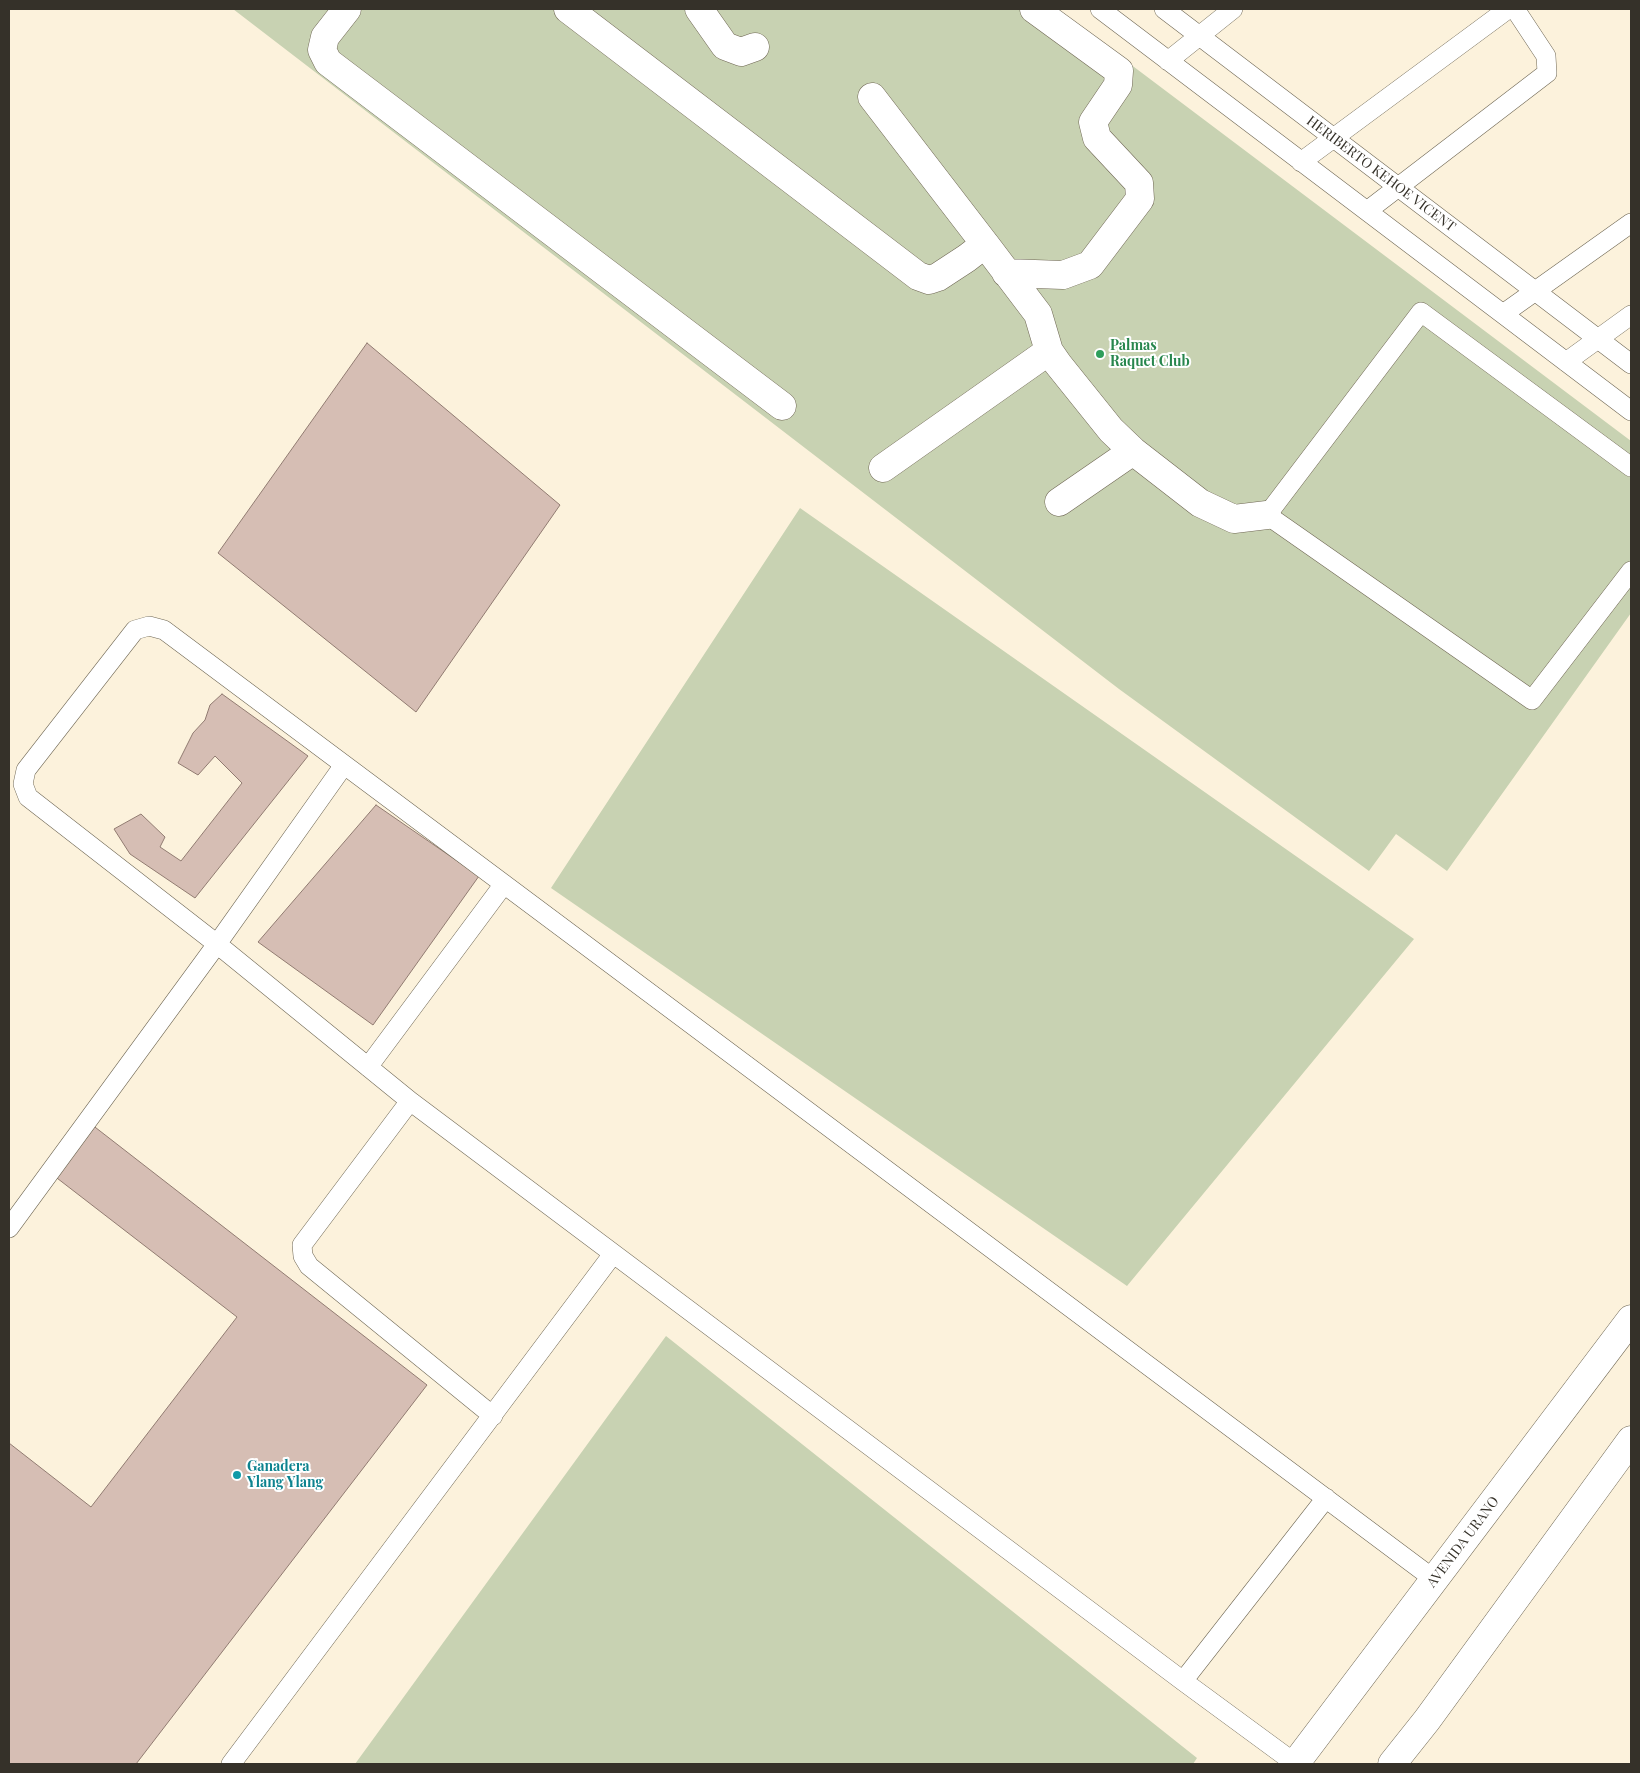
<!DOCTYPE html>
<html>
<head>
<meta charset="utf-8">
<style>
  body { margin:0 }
  #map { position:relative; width:1640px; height:1773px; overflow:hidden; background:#fcf2dc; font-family:"Playfair Display",serif }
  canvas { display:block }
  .frame { position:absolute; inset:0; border:10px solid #353129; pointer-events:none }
</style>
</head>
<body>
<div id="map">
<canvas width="1640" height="1773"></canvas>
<div class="frame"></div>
</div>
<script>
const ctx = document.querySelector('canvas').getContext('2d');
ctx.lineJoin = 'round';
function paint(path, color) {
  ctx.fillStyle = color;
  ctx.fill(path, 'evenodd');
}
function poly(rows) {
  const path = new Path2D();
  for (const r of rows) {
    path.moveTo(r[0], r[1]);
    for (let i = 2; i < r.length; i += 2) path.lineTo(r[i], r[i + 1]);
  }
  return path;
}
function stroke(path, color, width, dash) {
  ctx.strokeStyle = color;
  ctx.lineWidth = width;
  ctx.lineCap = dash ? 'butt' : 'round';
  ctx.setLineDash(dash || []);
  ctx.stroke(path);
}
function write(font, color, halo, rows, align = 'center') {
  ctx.font = font + ' "Playfair Display",serif';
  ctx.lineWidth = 4;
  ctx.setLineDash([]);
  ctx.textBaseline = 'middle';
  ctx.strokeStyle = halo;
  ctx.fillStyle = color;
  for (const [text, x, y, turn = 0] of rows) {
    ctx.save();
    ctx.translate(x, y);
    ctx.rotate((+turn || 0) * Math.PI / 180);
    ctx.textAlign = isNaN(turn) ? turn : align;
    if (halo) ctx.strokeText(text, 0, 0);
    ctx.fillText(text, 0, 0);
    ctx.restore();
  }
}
paint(poly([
  [233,9,1057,9,1631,441,1631,613,1447,871,1396,834,1369,871,1119,689],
  [800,508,1414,939,1127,1286,551,888],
  [666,1336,1197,1758,1193,1764,355,1764]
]), '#c8d2b2');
const building = poly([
  [367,343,560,505,416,712,218,553,367,343],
  [222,694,308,756,195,898,130,854,114,829,141,814,165,837,160,847,181,861,242,783,215,756,198,775,178,763,193,733,205,720,210,705,222,694],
  [376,805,479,876,373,1025,258,942,376,805],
  [91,1124,427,1385,136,1764,9,1764,9,1443,91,1507,237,1317,53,1175,91,1124]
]);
paint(building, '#d6beb4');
stroke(building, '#917b71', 1);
const lane = poly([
  [1100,9,1631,411],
  [1164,9,1631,364],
  [1168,61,1233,9],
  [1301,162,1508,9],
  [1367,211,1547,73,1546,56,1515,9],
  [1503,314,1631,223],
  [1566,362,1631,315],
  [1631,467,1421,312,1267,515,1532,700,1631,571],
  [368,1067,504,884],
  [410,1101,302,1245,303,1256,309,1266,493,1416],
  [9,1228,217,944,344,765],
  [1183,1681,1326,1498],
  [231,1764,613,1254],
  [1296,1764,1183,1681,410,1101,217,944,28,797,23,784,26,770,135,630,149,626,164,630,1435,1580]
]);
const street = poly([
  [347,9,325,37,322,50,328,62,782,406],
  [568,9,918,276,929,280,938,277,967,258,985,244,1038,314,1049,351,1058,364,1111,430,1133,451,1200,503,1234,519,1267,515],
  [699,9,725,46,741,52,755,47],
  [872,97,985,244],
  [1006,273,1063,275,1090,265,1140,199,1139,183,1097,138,1093,122,1118,85,1119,71,1034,9],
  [883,468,1049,351],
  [1059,502,1133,451]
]);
const secondary = poly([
  [1295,1764,1631,1319],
  [1392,1764,1427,1720,1631,1440]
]);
stroke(lane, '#6f6754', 20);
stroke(street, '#6f6754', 29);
stroke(secondary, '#6f6754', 29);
stroke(lane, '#fff', 19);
stroke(street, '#fff', 28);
stroke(secondary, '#fff', 28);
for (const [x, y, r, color] of [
  [1100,354,5,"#2e9e5b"],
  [237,1475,5,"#0f9aa8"]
]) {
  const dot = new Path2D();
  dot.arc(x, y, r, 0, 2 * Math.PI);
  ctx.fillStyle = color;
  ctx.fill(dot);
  stroke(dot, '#fff', 2);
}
write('14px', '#353129', '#fff', [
  ["HERIBERTO KEHOE VICENT",1381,174,37],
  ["AVENIDA URANO",1463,1542,-53]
]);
write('bold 14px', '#27864d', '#fff', [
  ["Palmas",1110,346],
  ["Raquet Club",1110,362]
], 'left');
write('bold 14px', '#0d838f', '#fff', [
  ["Ganadera",247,1467],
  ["Ylang Ylang",247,1483]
], 'left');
</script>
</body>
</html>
